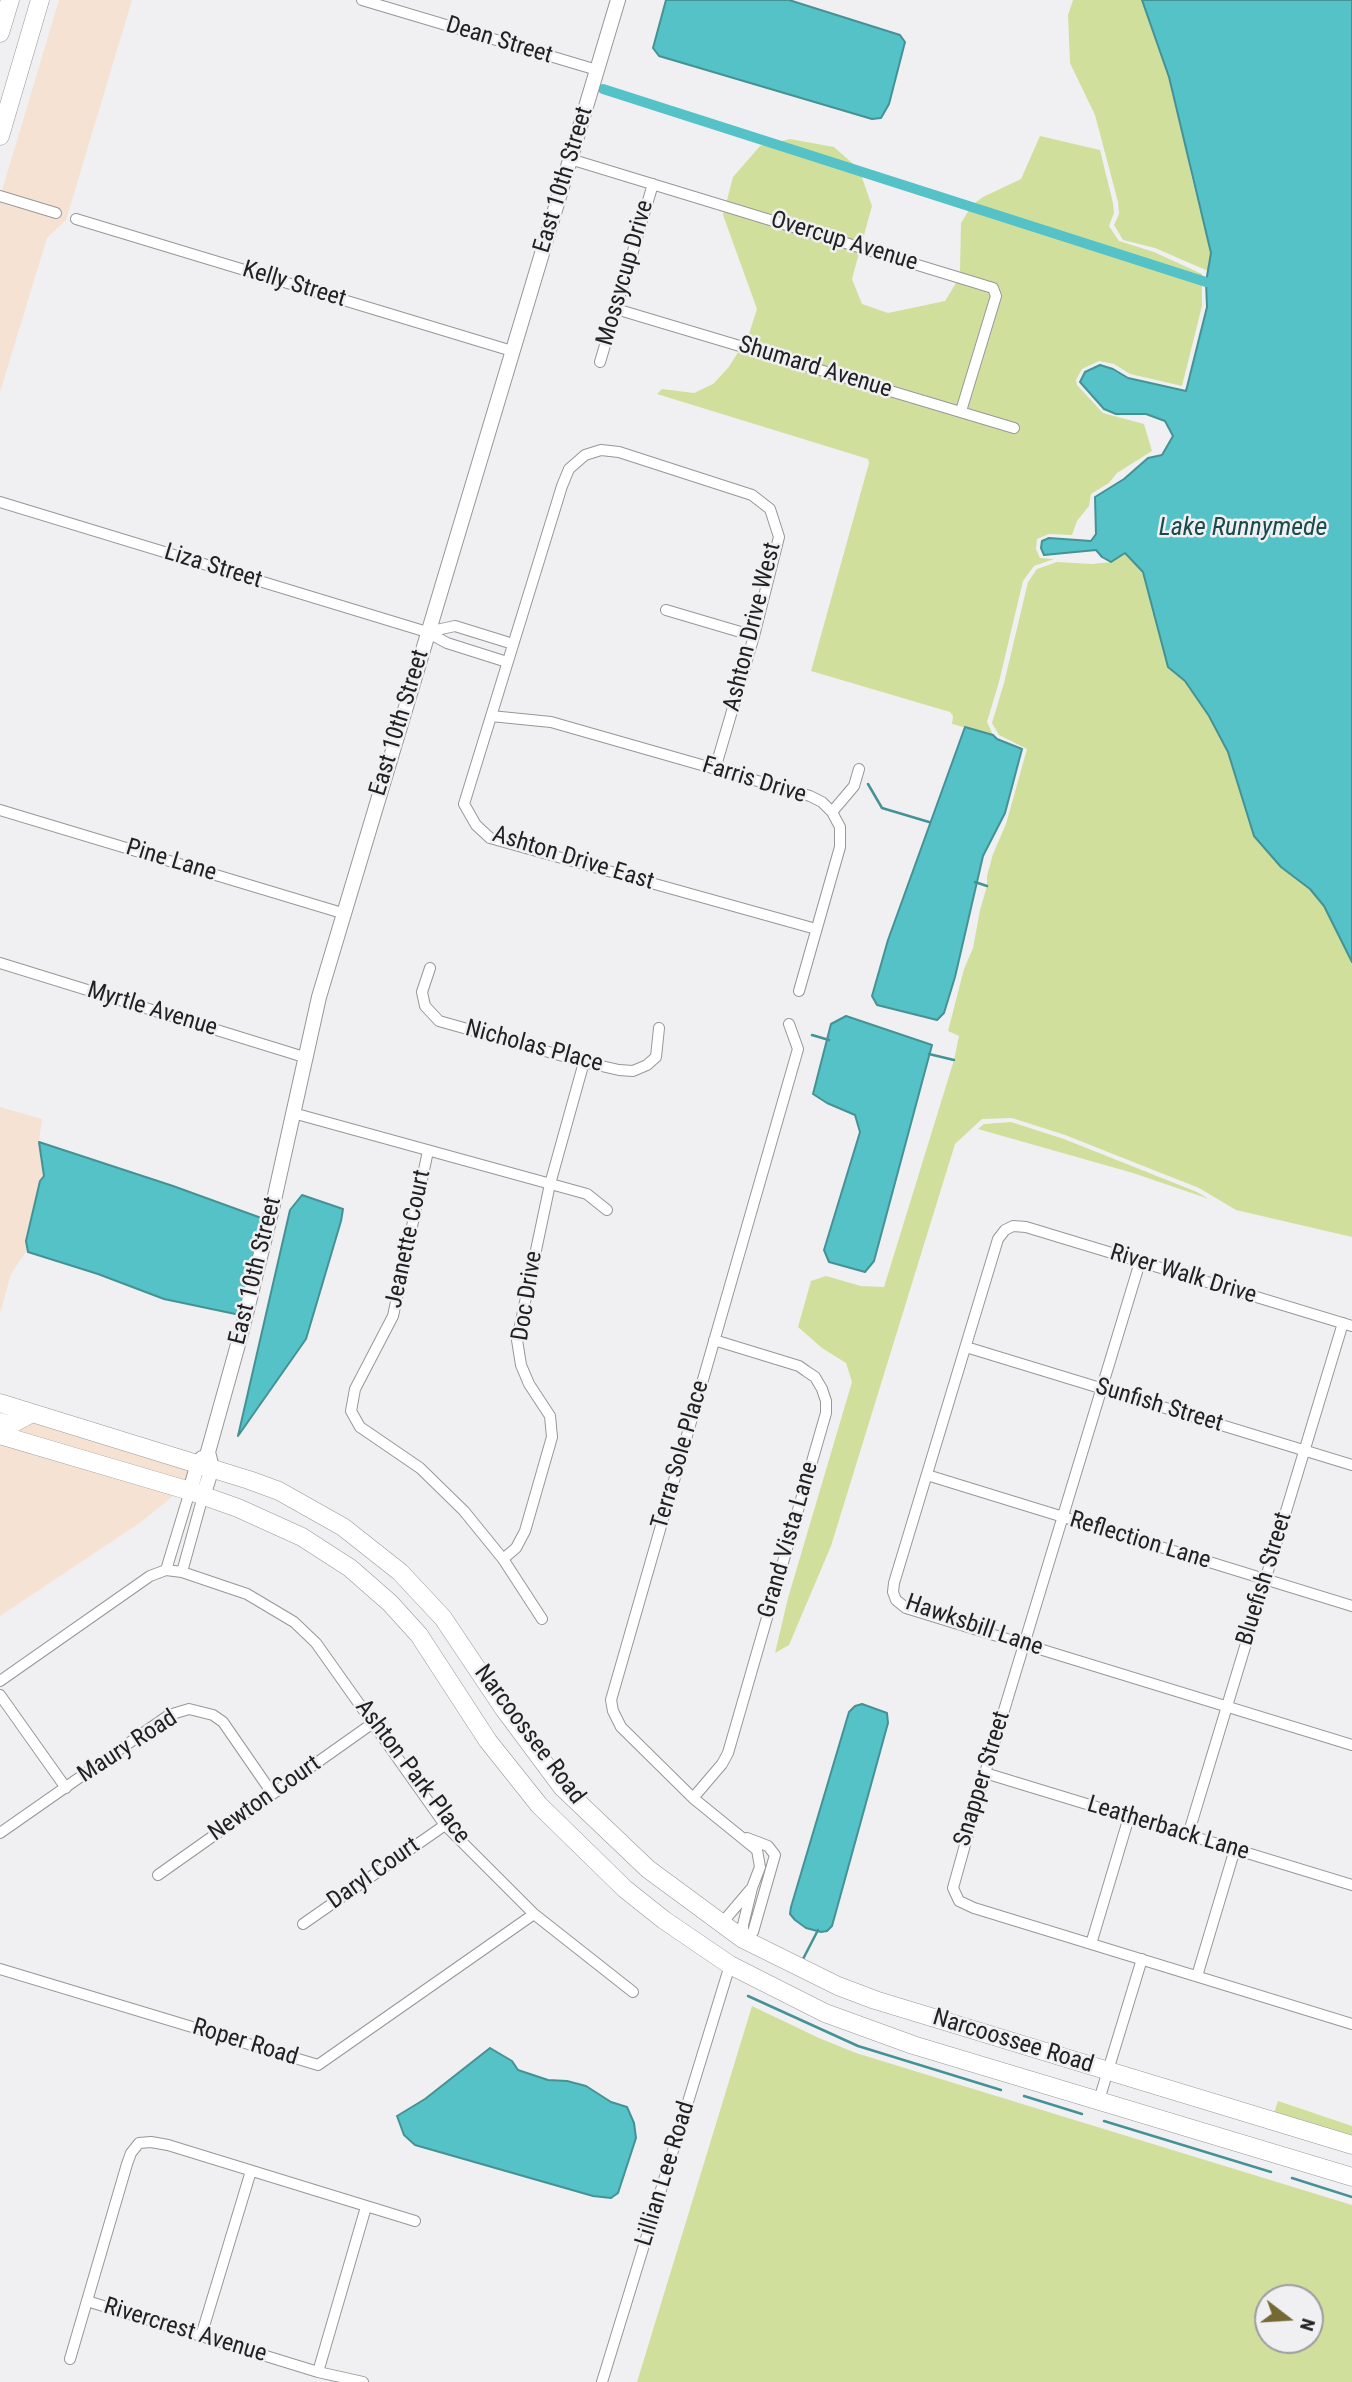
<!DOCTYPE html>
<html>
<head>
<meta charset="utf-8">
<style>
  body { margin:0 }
  #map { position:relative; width:1352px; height:2382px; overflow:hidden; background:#f0f0f3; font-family:"Roboto Condensed",sans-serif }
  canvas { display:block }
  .north { position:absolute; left:1254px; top:2284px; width:70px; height:70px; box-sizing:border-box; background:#f0f0f3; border:2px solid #9d9da0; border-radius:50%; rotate:107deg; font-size:19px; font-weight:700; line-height:28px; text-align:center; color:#212123 }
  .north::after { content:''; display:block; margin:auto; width:24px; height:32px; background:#746835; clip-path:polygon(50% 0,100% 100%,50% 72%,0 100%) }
</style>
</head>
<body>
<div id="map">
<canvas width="1352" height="2382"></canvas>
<div class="north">N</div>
</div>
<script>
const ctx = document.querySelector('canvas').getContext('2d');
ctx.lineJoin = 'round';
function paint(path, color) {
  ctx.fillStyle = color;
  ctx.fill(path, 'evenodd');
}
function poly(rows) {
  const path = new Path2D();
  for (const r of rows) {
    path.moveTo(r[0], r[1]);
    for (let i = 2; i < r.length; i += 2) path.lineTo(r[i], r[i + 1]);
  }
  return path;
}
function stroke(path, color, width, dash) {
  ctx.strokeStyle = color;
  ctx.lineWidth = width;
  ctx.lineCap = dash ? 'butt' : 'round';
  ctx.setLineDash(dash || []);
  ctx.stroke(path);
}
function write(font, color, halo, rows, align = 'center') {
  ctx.font = font + ' "Roboto Condensed",sans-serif';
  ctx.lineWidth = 5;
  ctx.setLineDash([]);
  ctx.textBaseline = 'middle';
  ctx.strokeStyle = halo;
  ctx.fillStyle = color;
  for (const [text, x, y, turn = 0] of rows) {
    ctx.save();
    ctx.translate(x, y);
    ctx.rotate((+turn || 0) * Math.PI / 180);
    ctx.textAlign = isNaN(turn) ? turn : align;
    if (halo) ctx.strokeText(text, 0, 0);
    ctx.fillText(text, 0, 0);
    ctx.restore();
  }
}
paint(poly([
  [59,0,132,0,66,220,47,238,0,392,0,197],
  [0,1107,42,1119,39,1142,44,1176,27,1250,11,1274,0,1313],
  [29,1420,191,1466,186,1485,0,1430],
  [0,1441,177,1493,141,1522,0,1616]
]), '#f5e2d2');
paint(poly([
  [1073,0,1142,0,1169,77,1183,128,1191,175,1211,253,1208,271,1155,248,1123,240,1114,225,1119,214,1118,202,1095,115,1070,63,1068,15],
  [1040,136,1100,150,1113,203,1114,213,1109,226,1119,241,1154,252,1202,274,1202,306,1182,386,1130,374,1114,364,1099,361,1082,369,1076,380,1077,385,1103,413,1144,424,1152,451,1117,473,1109,483,1091,494,1089,506,1077,521,1072,535,1049,534,1037,539,1036,549,1040,558,1054,559,1034,566,1023,581,999,682,987,722,993,735,952,724,953,716,950,712,811,671,869,463,868,459,657,394,662,389,694,393,713,384,728,368,748,337,757,309,723,215,733,177,760,146,790,139,834,147,859,169,872,206,852,279,862,304,888,313,945,301,956,283,960,271,961,223,972,205,983,197,1021,179],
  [1125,553,1143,572,1168,667,1185,681,1209,716,1228,752,1248,810,1249,823,1295,877,1310,889,1324,906,1352,962,1352,1237,1236,1210,1199,1188,1065,1135,1012,1118,982,1119,955,1144,831,1546,789,1645,775,1653,788,1598,852,1382,846,1363,822,1348,798,1327,811,1281,826,1276,861,1286,884,1287,954,1060,959,1036,948,1031,964,969,973,948,980,910,987,886,987,876,993,854,1006,824,1027,749,999,735,992,723,1004,683,1028,582,1037,569,1057,562,1092,564,1111,562],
  [1011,1122,1064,1139,1197,1192,1209,1199,1133,1173,978,1129,984,1124],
  [752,2006,819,2038,856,2053,1352,2205,1352,2382,637,2382],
  [1268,2298,1310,2298,1310,2340,1268,2340],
  [1278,2101,1352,2126,1352,2140,1273,2116]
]), '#d0e09c');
const water = poly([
  [666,0,789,0,900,35,905,42,889,104,881,118,872,119,659,56,653,48,666,0],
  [1142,0,1352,0,1352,962,1324,906,1310,889,1281,867,1254,836,1228,752,1209,716,1185,681,1168,667,1143,572,1125,553,1111,562,1102,557,1096,550,1044,555,1041,548,1042,541,1049,538,1091,541,1096,534,1095,497,1124,479,1148,458,1162,455,1173,436,1165,421,1146,414,1116,414,1104,409,1080,382,1085,372,1100,365,1113,369,1128,378,1186,391,1207,307,1206,282,1211,253,1169,77,1142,0],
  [965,727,993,735,997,739,1022,749,1005,813,983,856,955,977,944,1013,937,1020,877,1005,872,996,888,940,965,727],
  [846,1016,932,1045,874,1261,865,1272,829,1262,824,1250,860,1132,855,1115,827,1103,813,1094,831,1024,846,1016],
  [39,1142,173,1186,264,1219,240,1315,164,1299,98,1274,28,1252,26,1241,40,1181,44,1176,39,1142],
  [302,1195,343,1209,341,1221,306,1339,238,1436,290,1210,302,1195],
  [862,1704,887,1713,888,1723,832,1926,827,1931,821,1932,806,1928,795,1920,790,1914,791,1907,849,1712,855,1706,862,1704],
  [490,2048,512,2061,518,2070,548,2080,567,2081,586,2086,611,2102,627,2107,634,2123,636,2138,618,2193,611,2198,593,2196,415,2145,404,2135,397,2116,425,2099,490,2048]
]);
paint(water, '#54c2c6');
stroke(water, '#459295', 2);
stroke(poly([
  [868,784,882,808,929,822],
  [975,882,987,886],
  [812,1035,829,1040],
  [929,1054,954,1060],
  [802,1961,818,1930],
  [748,1996,858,2046,1001,2090],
  [1024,2096,1082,2114],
  [1104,2121,1271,2172],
  [1292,2178,1352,2197]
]), '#459295', 2.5);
stroke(poly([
  [603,89,1206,282]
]), '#54c2c6', 10);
const minor = poly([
  [362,0,597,70],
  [570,159,993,288,996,296,961,411],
  [0,196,56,213],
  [76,219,512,351],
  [616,309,1014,428],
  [600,362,653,184],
  [0,502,427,632,447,643,507,662],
  [666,610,754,636],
  [427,632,455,626,513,644],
  [491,716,551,722,810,796,822,802,832,812,840,827,840,847,799,991],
  [715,769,754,636,779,537,770,509,752,495,619,452,601,450,585,455,569,469,562,486,464,804,476,825,490,838,816,929],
  [0,810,342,913],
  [832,812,854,786,859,769],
  [0,963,304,1057],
  [430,968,422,992,425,1006,439,1021,584,1062,619,1070,633,1071,647,1065,656,1057,659,1028],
  [293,1113,587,1194,607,1210],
  [428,1151,393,1316,355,1389,351,1411,360,1427,420,1468,464,1511,503,1559,542,1619],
  [1140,1262,985,1773,953,1888,959,1901,974,1908,1352,2024],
  [1352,1326,1026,1227,1013,1226,1005,1230,998,1239,894,1583,893,1592,896,1600,906,1608,1352,1745],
  [966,1347,1352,1465],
  [927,1475,1352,1606],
  [503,1559,516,1548,525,1531,552,1437,550,1416,529,1384,521,1365,517,1340,550,1184,584,1062],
  [166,1570,190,1491],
  [182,1572,203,1496],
  [0,1681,150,1576,166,1570,182,1572,247,1594,294,1622,316,1643,445,1825,534,1914,633,1992],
  [0,1695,66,1788],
  [985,1773,1352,1885],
  [693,1798,722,1764,728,1753,826,1413,826,1401,822,1389,815,1377,806,1371,799,1366,714,1340],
  [0,1833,169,1715,189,1709,213,1715,223,1722,272,1793],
  [1188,1835,1343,1323],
  [158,1875,373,1723],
  [722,1923,750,1890],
  [303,1924,445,1825],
  [743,1939,743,1925,752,1888,760,1867,757,1850,693,1798,621,1727,613,1711,611,1700,798,1049,789,1024],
  [743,1939,753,1932,775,1855,768,1846,747,1838],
  [1091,1944,1129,1817],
  [0,1969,318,2065,534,1914],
  [1197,1976,1235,1849],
  [1099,2100,1142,1959],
  [87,2301,318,2372,363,2382],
  [201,2336,251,2171],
  [70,2359,127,2164,131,2153,139,2143,151,2142,168,2145,415,2221],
  [318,2372,366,2207],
  [602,2382,730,1965]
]);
const tertiary = poly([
  [190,1491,198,1463,202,1458],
  [203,1496,212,1468,208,1452,242,1330,272,1209,319,997,618,0]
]);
const primary = poly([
  [0,1403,249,1480,279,1491,343,1527,400,1572,443,1618,504,1709,562,1787,648,1869,743,1939,838,1986,875,2000,1352,2145],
  [0,1422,10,1425,32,1413],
  [0,1435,190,1491,238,1508,302,1537,350,1568,390,1603,419,1635,488,1741,539,1805,625,1889,664,1920,730,1965,825,2013,913,2045,1352,2177]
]);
const trunk = poly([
  [0,33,10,0],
  [0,136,40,0]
]);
stroke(minor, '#97979a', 12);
stroke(tertiary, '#97979a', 16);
stroke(primary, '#97979a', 19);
stroke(trunk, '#97979a', 19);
stroke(minor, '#fff', 10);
stroke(tertiary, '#fff', 14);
stroke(primary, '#fff', 18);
stroke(trunk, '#fff', 18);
write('24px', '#212123', '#f0f0f3', [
  ["Dean Street",499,41,17],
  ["East 10th Street",564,180,-73],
  ["Overcup Avenue",844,242,17],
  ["Mossycup Drive",626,273,-74],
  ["Kelly Street",294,285,17],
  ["Shumard Avenue",815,368,17],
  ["Liza Street",213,567,17],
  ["Ashton Drive West",753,627,-76],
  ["East 10th Street",400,723,-73],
  ["Farris Drive",754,781,17],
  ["Ashton Drive East",573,859,17],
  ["Pine Lane",171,861,17],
  ["Myrtle Avenue",152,1010,17],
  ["Nicholas Place",534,1047,15],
  ["Jeanette Court",409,1239,-78],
  ["East 10th Street",256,1271,-76],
  ["River Walk Drive",1183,1275,17],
  ["Doc Drive",528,1296,-81],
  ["Sunfish Street",1159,1406,17],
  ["Terra Sole Place",681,1455,-74],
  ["Grand Vista Lane",789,1540,-74],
  ["Reflection Lane",1140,1541,17],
  ["Bluefish Street",1265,1579,-73],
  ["Hawksbill Lane",974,1626,19],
  ["Narcoossee Road",529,1735,53],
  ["Maury Road",128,1747,-33],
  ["Ashton Park Place",412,1772,53],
  ["Snapper Street",983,1779,-73],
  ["Newton Court",265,1799,-35],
  ["Leatherback Lane",1168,1829,17],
  ["Daryl Court",374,1874,-35],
  ["Narcoossee Road",1013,2042,17],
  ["Roper Road",245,2043,17],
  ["Lillian Lee Road",666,2174,-73],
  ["Rivercrest Avenue",185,2331,17]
]);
write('italic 26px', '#194a4c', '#f0f0f3', [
  ["Lake Runnymede",1243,528]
]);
</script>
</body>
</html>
